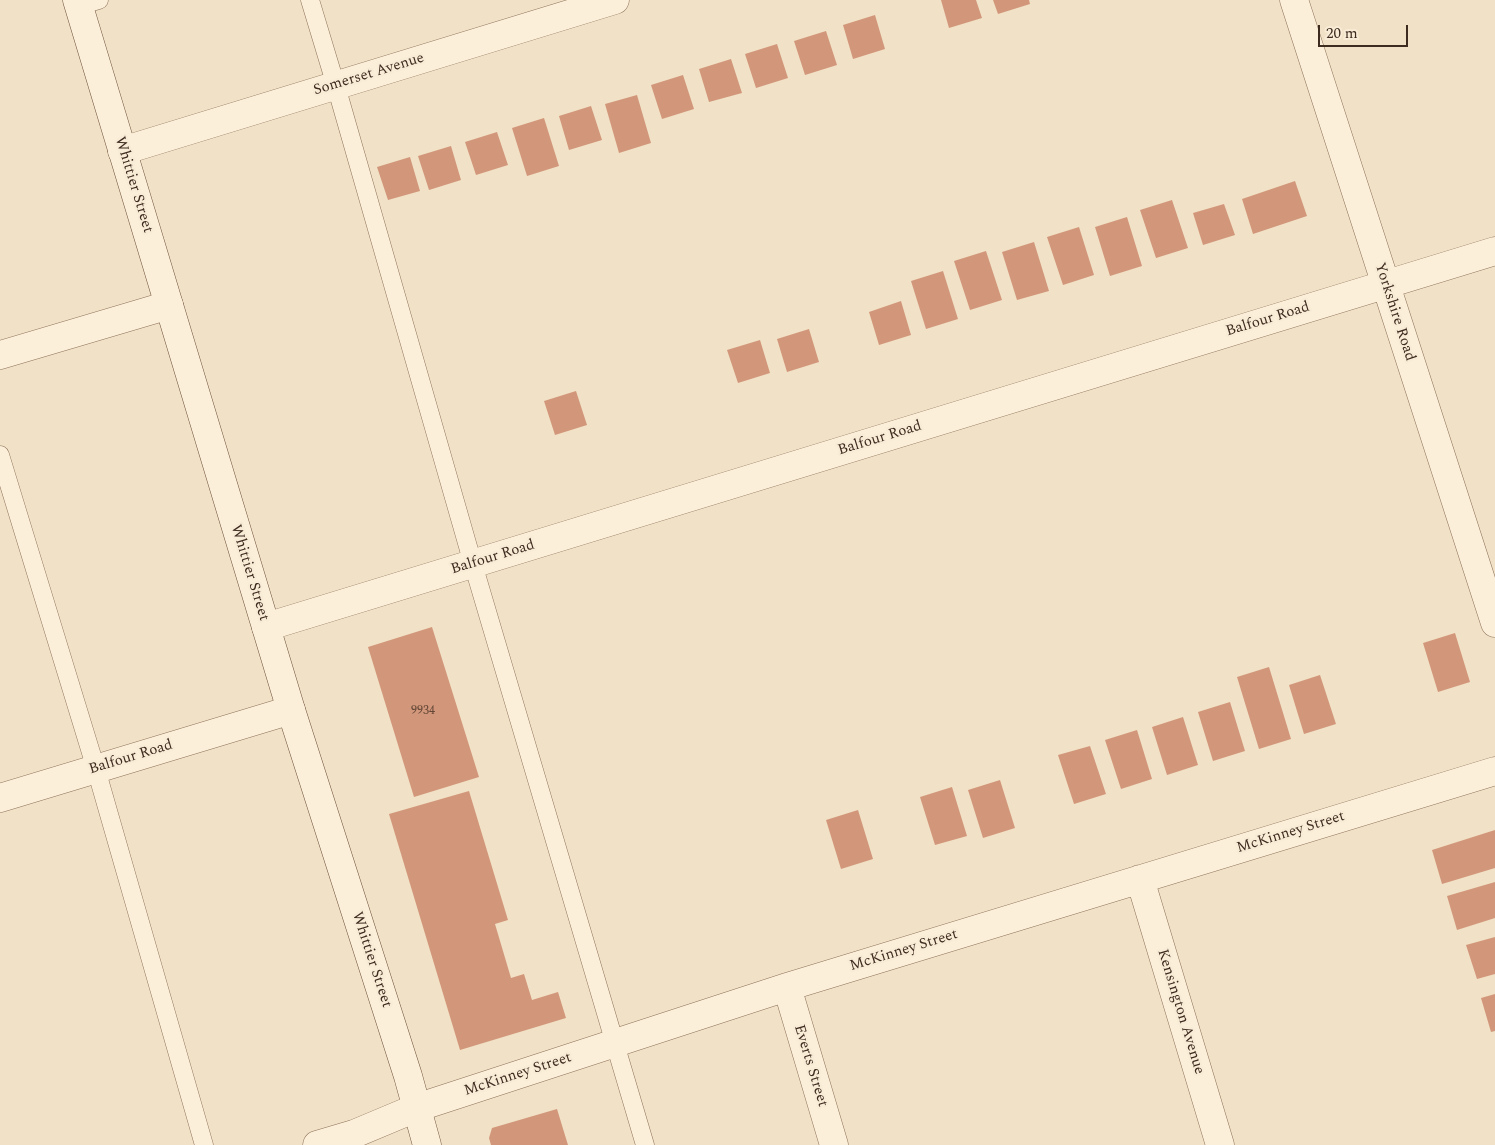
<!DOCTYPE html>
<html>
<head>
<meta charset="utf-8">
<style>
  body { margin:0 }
  #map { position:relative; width:1495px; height:1145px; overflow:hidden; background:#f1e1c6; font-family:Spectral,serif }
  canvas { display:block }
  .scale { position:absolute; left:1318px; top:25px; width:90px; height:22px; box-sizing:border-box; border:2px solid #3e2b1f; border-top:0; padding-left:6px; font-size:15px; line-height:18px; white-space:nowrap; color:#3e2b1f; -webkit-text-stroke:4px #f8ecd6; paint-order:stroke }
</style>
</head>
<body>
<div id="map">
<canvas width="1495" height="1145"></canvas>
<div class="scale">20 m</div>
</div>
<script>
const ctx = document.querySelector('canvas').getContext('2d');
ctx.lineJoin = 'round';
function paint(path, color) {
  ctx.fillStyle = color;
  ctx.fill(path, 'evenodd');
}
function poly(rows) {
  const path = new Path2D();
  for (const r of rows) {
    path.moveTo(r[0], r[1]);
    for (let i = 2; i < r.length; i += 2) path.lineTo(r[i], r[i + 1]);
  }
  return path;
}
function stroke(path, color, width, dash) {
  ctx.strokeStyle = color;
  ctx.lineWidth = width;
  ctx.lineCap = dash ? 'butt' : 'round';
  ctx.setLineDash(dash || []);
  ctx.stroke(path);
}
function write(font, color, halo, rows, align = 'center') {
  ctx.font = font + ' Spectral,serif';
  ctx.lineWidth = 4.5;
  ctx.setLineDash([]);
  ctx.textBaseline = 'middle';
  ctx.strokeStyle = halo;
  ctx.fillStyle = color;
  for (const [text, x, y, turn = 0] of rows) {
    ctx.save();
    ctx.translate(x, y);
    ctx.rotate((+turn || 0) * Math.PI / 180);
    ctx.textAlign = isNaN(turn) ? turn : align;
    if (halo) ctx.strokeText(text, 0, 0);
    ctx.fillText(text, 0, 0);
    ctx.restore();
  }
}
paint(poly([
  [941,0,976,0,982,18,949,28],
  [993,0,1029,0,1030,4,998,14],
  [875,15,885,49,853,59,843,25],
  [826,31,837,65,805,75,794,41],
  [777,44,788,78,756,88,745,54],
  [731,59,742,93,709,102,699,69],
  [683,75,694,109,662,119,651,85],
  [637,95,651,143,619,153,605,104],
  [591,106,602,140,569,150,559,116],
  [544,118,559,166,527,176,512,128],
  [497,132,508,165,476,175,465,142],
  [451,146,461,180,429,190,418,156],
  [410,157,420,191,388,200,377,167],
  [1295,181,1307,216,1253,234,1242,199],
  [1172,200,1188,248,1156,258,1140,210],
  [1224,204,1235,235,1203,245,1193,213],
  [1127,217,1142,266,1110,276,1095,227],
  [1079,227,1094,275,1063,285,1047,237],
  [1034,242,1049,291,1017,300,1002,252],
  [986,251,1002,300,970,310,954,261],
  [943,271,958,319,926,329,911,281],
  [901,301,911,335,879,345,869,312],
  [809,329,819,362,787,372,777,339],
  [760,340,770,373,738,383,727,350],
  [576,391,587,425,555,435,544,401],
  [432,627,479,777,414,797,368,647],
  [1455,633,1470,682,1438,692,1423,643],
  [1269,667,1291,739,1259,749,1237,677],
  [1320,675,1336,724,1304,734,1289,685],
  [1230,702,1245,751,1213,761,1198,712],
  [1183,717,1198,765,1167,775,1152,727],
  [1137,730,1152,779,1121,789,1105,740],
  [1090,746,1106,794,1074,804,1058,755],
  [1000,780,1015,828,983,838,968,790],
  [952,787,967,836,935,845,920,797],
  [469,791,508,920,495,924,511,978,524,974,532,1000,558,992,566,1018,460,1050,389,814],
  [858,810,873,859,841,869,826,820],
  [1495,830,1495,868,1442,884,1432,850],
  [1495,882,1495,918,1457,930,1447,896],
  [1495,937,1495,974,1477,979,1466,945],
  [1495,994,1495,1031,1491,1032,1481,998],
  [557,1109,568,1145,491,1145,489,1138,492,1128]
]), '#d2977a');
const lane = poly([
  [310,0,336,86,473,564,645,1145],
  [79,6,99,0],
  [0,455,96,769,204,1145]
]);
const street = poly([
  [1294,0,1495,623],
  [122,151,615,0],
  [0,355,169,305],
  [266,627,1495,251],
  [0,798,291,710],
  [1140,879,1220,1145],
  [787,987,834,1145],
  [317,1145,354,1134,416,1108,787,987,1495,771]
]);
const secondary = poly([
  [77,0,291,710,408,1076,427,1145]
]);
stroke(lane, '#8e725a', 19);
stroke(street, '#8e725a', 29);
stroke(secondary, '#70533d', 29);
stroke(lane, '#fbefda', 18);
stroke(street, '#fbefda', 28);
stroke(secondary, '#fbefda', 28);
write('12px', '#634636', null, [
  ["9934",423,712]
]);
write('15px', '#3e2b1f', '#f8ecd6', [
  ["Somerset Avenue",369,75,-17],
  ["Whittier Street",133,185,73],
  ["Yorkshire Road",1394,312,72],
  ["Balfour Road",1268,320,-17],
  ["Balfour Road",880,439,-17],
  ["Balfour Road",493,558,-17],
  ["Whittier Street",249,573,73],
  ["Balfour Road",131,758,-17],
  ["McKinney Street",1291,833,-17],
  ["McKinney Street",904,951,-17],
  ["Whittier Street",371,960,72],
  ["Kensington Avenue",1180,1012,73],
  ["Everts Street",810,1066,73],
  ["McKinney Street",518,1075,-18]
]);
</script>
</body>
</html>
